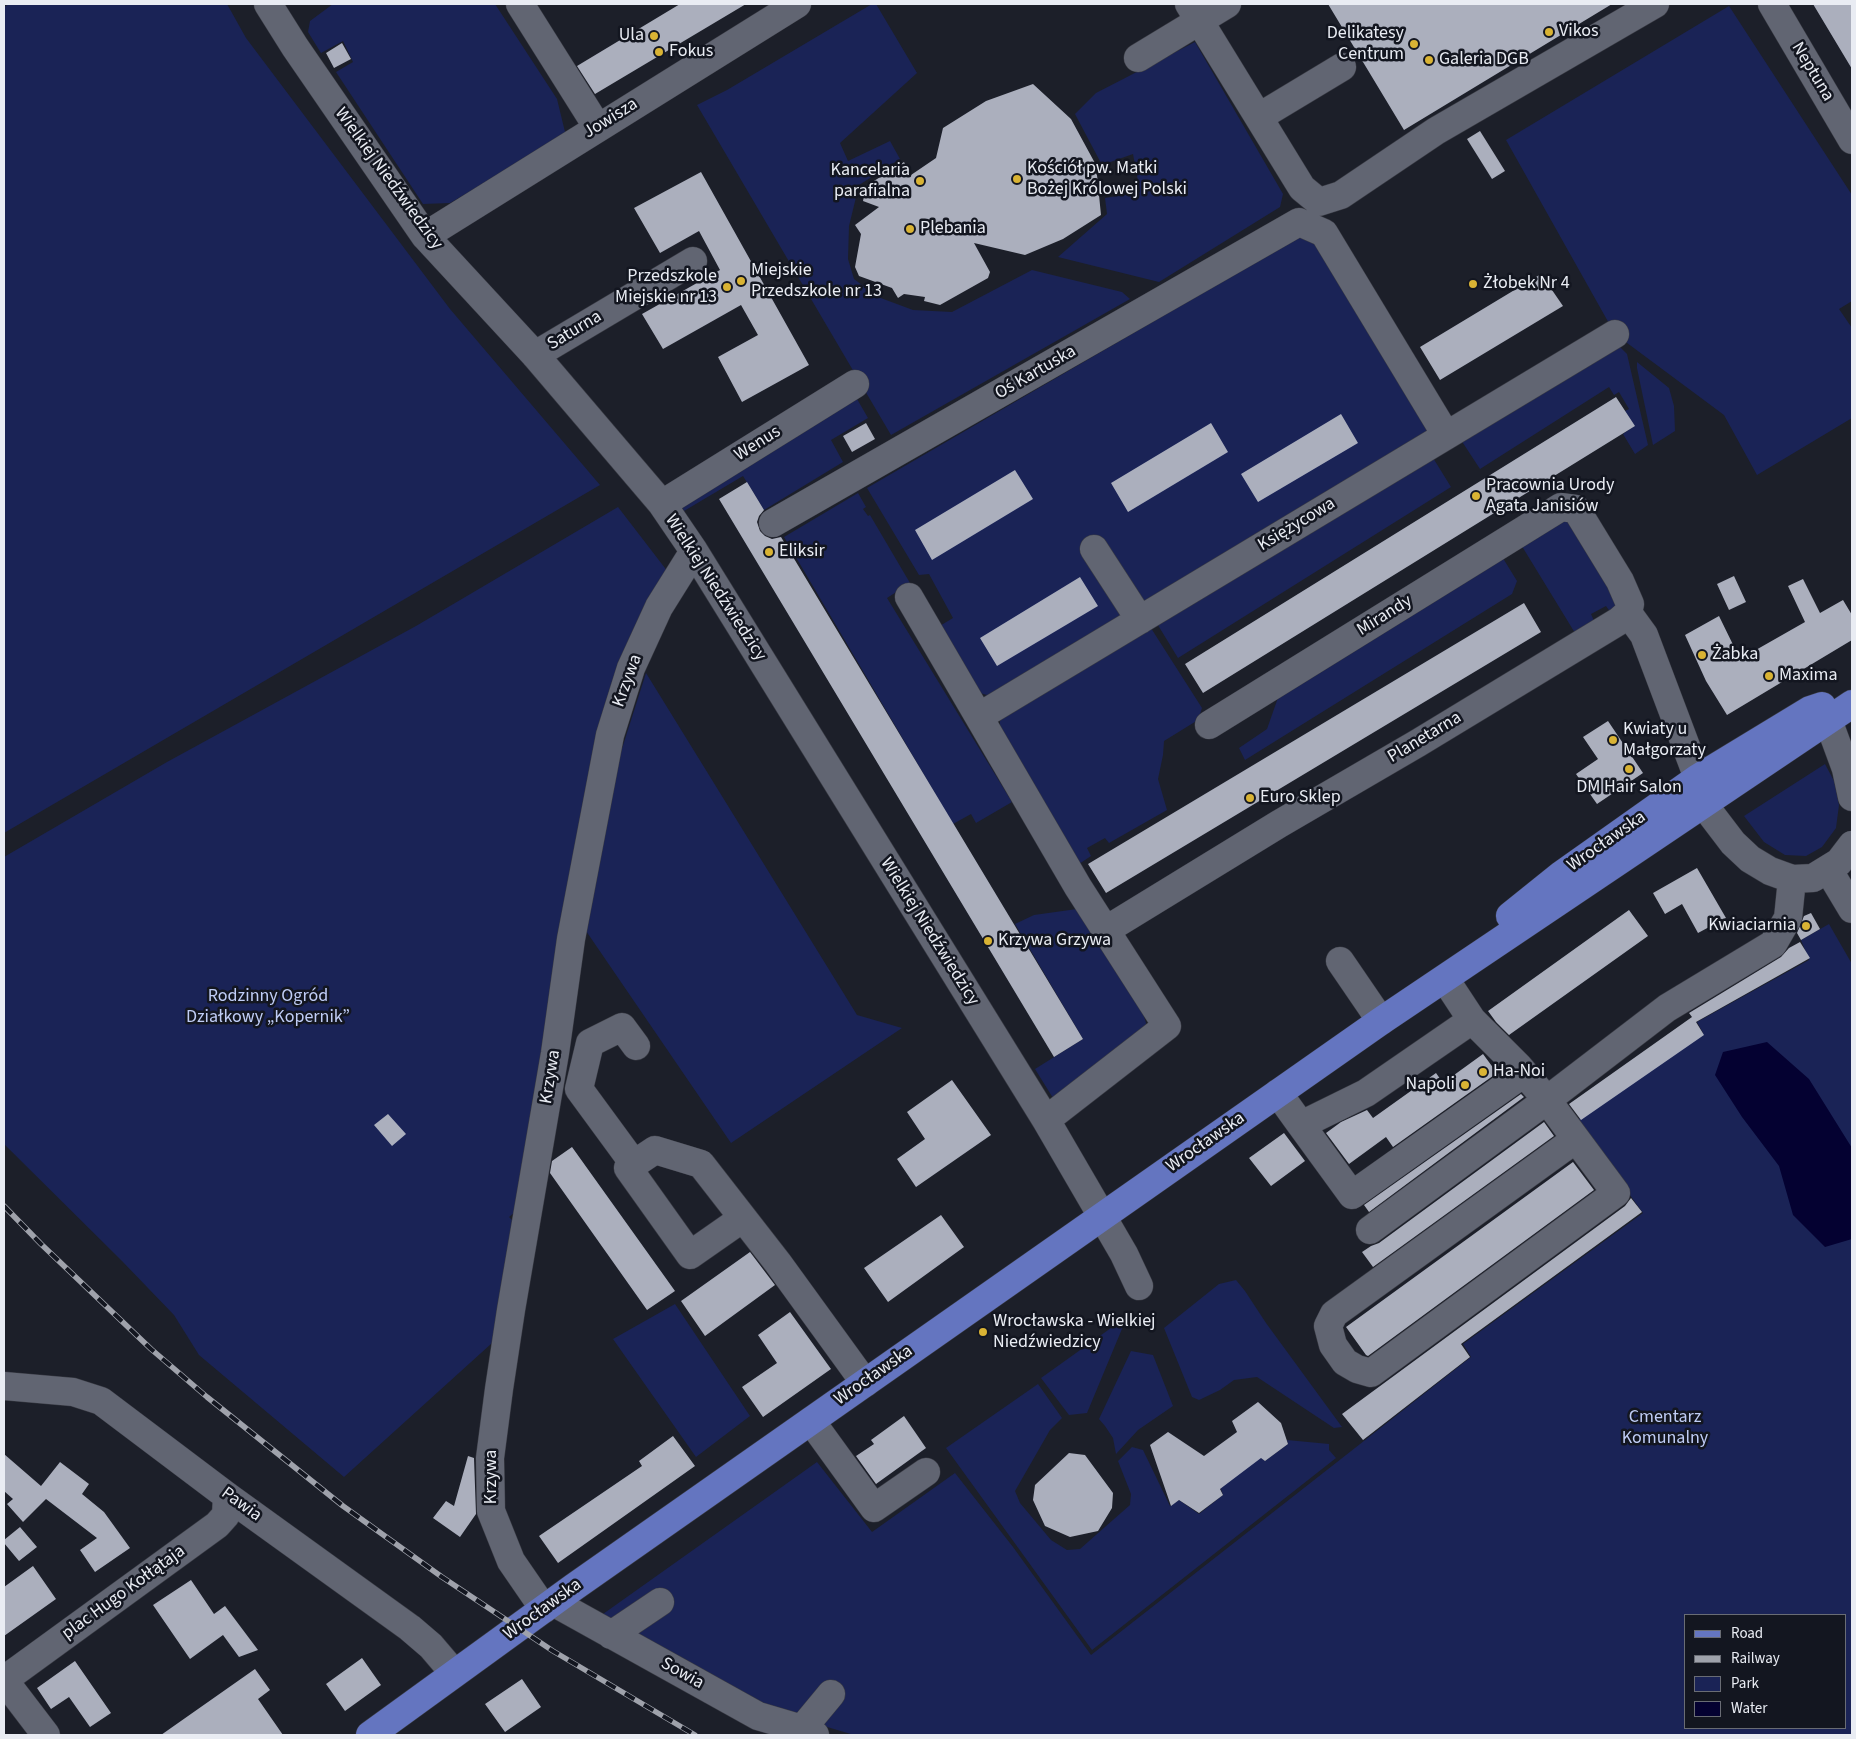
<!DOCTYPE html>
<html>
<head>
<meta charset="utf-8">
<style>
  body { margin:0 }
  #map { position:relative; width:1856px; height:1739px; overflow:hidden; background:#1c1f29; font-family:"Source Sans 3",sans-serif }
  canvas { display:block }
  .frame { position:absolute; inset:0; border:5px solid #e9ecf3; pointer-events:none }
  .legend { position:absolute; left:1684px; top:1614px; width:162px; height:115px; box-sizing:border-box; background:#131620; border:1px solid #696c74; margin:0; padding:6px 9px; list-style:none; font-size:15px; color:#e9ecf3 }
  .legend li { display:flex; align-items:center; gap:10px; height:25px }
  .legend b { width:25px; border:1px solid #696c74 }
</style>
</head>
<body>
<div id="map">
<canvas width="1856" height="1739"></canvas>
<div class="frame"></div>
<ul class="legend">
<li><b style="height:6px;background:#6475c0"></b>Road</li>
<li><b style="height:6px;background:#9fa2ab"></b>Railway</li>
<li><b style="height:14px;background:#1a2356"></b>Park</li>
<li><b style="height:14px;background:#040131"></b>Water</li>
</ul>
</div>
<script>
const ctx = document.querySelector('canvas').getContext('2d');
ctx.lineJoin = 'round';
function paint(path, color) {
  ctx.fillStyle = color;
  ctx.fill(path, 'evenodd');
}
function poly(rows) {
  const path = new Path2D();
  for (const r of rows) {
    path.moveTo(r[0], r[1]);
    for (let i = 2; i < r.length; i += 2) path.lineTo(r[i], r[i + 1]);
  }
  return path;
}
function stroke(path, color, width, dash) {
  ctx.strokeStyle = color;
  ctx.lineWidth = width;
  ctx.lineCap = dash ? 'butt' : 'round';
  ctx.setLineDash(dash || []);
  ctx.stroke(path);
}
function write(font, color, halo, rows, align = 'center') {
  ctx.font = font + ' "Source Sans 3",sans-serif';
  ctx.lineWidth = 5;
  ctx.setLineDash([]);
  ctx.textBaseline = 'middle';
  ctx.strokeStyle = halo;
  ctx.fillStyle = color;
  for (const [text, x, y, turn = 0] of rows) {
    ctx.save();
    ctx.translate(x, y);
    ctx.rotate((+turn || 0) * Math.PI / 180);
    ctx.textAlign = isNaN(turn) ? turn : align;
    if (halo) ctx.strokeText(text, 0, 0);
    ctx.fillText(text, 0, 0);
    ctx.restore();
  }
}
paint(poly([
  [9,4,227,4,246,38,450,309,600,485,4,833,4,7],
  [333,4,495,4,557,99,566,136,450,203,423,204,336,72,353,62,343,41,321,53,308,32,310,21],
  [872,4,876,4,917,73,840,143,848,161,890,141,900,159,859,185,849,226,848,259,854,279,878,297,913,310,952,312,1032,270,1122,292,1130,299,891,435,697,105,727,90],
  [1729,6,1852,195,1852,301,1839,309,1852,328,1852,418,1757,475,1724,415,1615,334,1506,140],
  [1195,42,1283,194,1280,207,1159,282,1058,257,1107,214,1105,198,1140,192,1133,154,1102,165,1075,114,1096,93],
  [1302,235,1316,237,1432,432,991,696,972,691,938,627,953,618,929,574,919,575,867,488],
  [1619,346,1627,354,1648,445,1635,454,1623,434,1634,426,1625,411,1629,409,1619,392,1614,395,1609,387,1480,469,1461,440],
  [1637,362,1669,388,1674,406,1675,431,1653,445,1637,368],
  [853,392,868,418,831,440,843,462,764,510,743,476,684,511,676,498],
  [1430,453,1451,487,1178,658,1153,617],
  [858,493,866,507,863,509,868,516,870,515,910,583,887,598,1012,802,976,823,971,814,953,824,784,537],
  [618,507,668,572,619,683,523,1205,509,1217,520,1228,502,1334,344,1477,199,1355,174,1315,122,1261,4,1144,4,857,167,762,416,626],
  [1568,519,1622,603,1611,613,1606,606,1591,614,1594,621,1575,633,1520,543],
  [1501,555,1517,581,1512,594,1245,760,1239,748,1267,729,1280,692],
  [1149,625,1202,708,1198,720,1164,741,1163,755,1158,779,1167,810,1109,843,1105,838,1087,848,1091,856,1076,866,1000,729,1000,721,1003,715],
  [646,673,857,1015,902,1028,731,1143,584,928,606,799],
  [1825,764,1834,781,1839,805,1836,828,1822,847,1806,856,1785,855,1764,842,1744,816],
  [1077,909,1142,1010,1146,1023,1144,1036,1053,1098,1035,1069,1083,1039,1015,924,1034,915],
  [1829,924,1852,964,1852,1735,854,1735,777,1712,596,1615,603,1614,817,1462,872,1532,955,1473,1013,1547,1091,1655,1471,1357,1463,1344,1643,1213,1576,1121,1703,1033,1697,1022,1809,960,1801,940],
  [1685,1615,1845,1615,1845,1728,1685,1728],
  [1236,1280,1245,1291,1266,1323,1342,1427,1334,1428,1257,1377,1234,1380,1220,1390,1199,1400,1192,1397,1164,1328,1219,1284],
  [675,1304,750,1416,696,1457,613,1339],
  [1118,1323,1124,1324,1087,1413,1069,1415,1041,1378],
  [1131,1351,1153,1355,1173,1406,1138,1430,1116,1454,1113,1438,1105,1426,1099,1419],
  [1038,1384,1062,1418,1050,1430,1015,1491,1020,1503,1051,1540,1067,1550,1080,1549,1130,1505,1131,1494,1118,1461,1132,1447,1143,1450,1170,1506,1179,1500,1199,1514,1223,1495,1215,1473,1251,1450,1265,1461,1288,1444,1287,1440,1329,1444,1329,1450,1336,1458,1092,1650,946,1448]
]), '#1a2356');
paint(poly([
  [1767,1042,1809,1079,1852,1148,1852,1239,1825,1247,1793,1215,1779,1166,1742,1117,1715,1075,1723,1052]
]), '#040131');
paint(poly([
  [680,4,746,4,595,94,577,66],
  [1328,4,1612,4,1404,130],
  [1813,4,1852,4,1852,69],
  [342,43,351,59,334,68,326,53],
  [1033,84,1071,119,1096,165,1101,215,1063,239,1025,255,974,243,990,272,988,278,940,305,924,301,925,297,904,294,898,298,892,288,859,276,855,267,861,234,855,225,879,207,863,201,866,186,904,162,911,175,936,158,943,128,986,101],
  [1480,131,1505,171,1492,179,1467,139],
  [701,172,809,365,742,402,718,357,758,335,741,305,663,349,642,314,720,270,699,231,660,253,634,208],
  [1541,274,1563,306,1440,380,1420,347],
  [1616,397,1635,426,1203,693,1185,664],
  [1341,414,1358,443,1258,502,1241,474],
  [866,423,875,439,852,452,843,436],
  [1211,423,1228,452,1128,512,1111,483],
  [1015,470,1033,499,932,560,915,530],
  [747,482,764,510,759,516,757,522,760,531,765,536,772,539,781,537,1083,1039,1054,1057,719,499],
  [1734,576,1746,602,1729,610,1717,584],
  [1080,577,1098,606,997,666,980,638],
  [1803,579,1820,613,1843,600,1852,615,1852,640,1727,715,1706,681,1685,635,1719,616,1740,659,1805,622,1788,586],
  [1524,603,1541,632,1106,893,1088,864],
  [1608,721,1643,773,1597,804,1576,774,1598,759,1583,737],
  [1697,868,1726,918,1698,933,1682,904,1665,914,1653,893],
  [1629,910,1648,936,1509,1035,1496,1022,1488,1011],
  [1811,913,1820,929,1801,940,1797,933,1804,916],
  [1800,942,1810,958,1696,1022,1704,1035,1581,1120,1569,1104,1692,1017,1689,1013,1781,957,1789,948],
  [1483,1054,1497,1073,1393,1147,1386,1137,1349,1164,1326,1133,1341,1122,1367,1110,1373,1118,1436,1073,1443,1083],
  [952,1080,991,1135,916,1187,897,1159,925,1139,907,1112],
  [1521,1094,1524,1097,1369,1212,1364,1205],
  [388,1114,406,1134,392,1146,374,1125],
  [1544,1122,1554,1136,1373,1267,1362,1252,1371,1246,1379,1243],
  [1284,1133,1305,1161,1271,1186,1249,1158],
  [572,1147,675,1291,647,1310,550,1173,552,1161],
  [1573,1162,1594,1190,1368,1356,1366,1355,1346,1327],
  [1631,1198,1642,1212,1461,1344,1470,1357,1363,1440,1342,1414,1625,1206],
  [941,1215,964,1247,888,1302,864,1268],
  [750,1252,775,1285,705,1336,681,1301],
  [790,1312,831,1369,763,1417,742,1387,777,1363,758,1335],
  [1258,1402,1281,1423,1288,1444,1265,1461,1261,1458,1220,1489,1223,1495,1199,1513,1179,1500,1171,1506,1150,1445,1168,1432,1204,1456,1237,1432,1232,1421],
  [904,1416,926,1448,876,1484,856,1456,874,1444,871,1440],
  [673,1436,695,1466,558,1563,539,1536,642,1466,639,1461],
  [1069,1453,1085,1455,1113,1493,1112,1508,1098,1531,1070,1537,1045,1526,1033,1500,1035,1485],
  [4,1454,41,1486,60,1462,89,1484,82,1494,104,1512,130,1548,95,1572,80,1550,97,1538,46,1499,23,1522,7,1504,13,1499,4,1491],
  [468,1456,474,1458,476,1514,460,1537,433,1518,446,1501,454,1506],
  [20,1527,37,1547,19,1561,4,1543,4,1540],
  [33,1566,56,1599,4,1636,4,1587],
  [191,1580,214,1614,225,1606,258,1650,239,1657,223,1635,190,1659,153,1605],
  [362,1658,381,1685,345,1711,326,1684],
  [75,1661,111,1713,90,1727,69,1697,51,1709,37,1688],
  [255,1669,270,1690,258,1699,283,1735,161,1735],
  [522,1679,541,1707,505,1732,485,1704]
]), '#abafbd');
const minor = poly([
  [268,4,295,47,425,236,535,355,662,504,694,551,1046,1120,1124,1254,1139,1286],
  [520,4,598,128],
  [1189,4,1302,188,1319,202,1341,195,1436,131,1655,4],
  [1772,4,1852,140],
  [1138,58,1227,4],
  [1259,117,1342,67],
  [425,236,797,4],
  [535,355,693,261],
  [662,504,855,384],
  [773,523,1299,222,1324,233,1446,435],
  [1094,549,1140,620],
  [909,597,1078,887,1167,1026,1046,1120],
  [1628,613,1644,635,1698,778],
  [980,716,1615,334],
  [1828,720,1846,769,1852,797],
  [1704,805,1733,843,1750,859,1770,871,1792,879,1813,878,1839,862,1852,845],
  [1828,869,1852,909],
  [1106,930,1279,824,1418,743,1619,621,1628,613,1630,604,1620,581,1576,509,1561,507,1209,725],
  [1340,961,1381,1021],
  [1472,1020,1519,1067,1547,1100,1576,1139,1334,1314,1328,1326,1333,1345,1345,1362,1357,1369,1371,1373,1616,1193,1576,1139],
  [1278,1093,1301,1125,1366,1093,1472,1020,1445,979],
  [1301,1125,1352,1195,1524,1073],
  [634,1164,579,1089,590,1043,622,1027,636,1046],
  [743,1218,690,1255,628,1168,655,1150,701,1164,778,1263,865,1383],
  [1370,1230,1547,1100,1667,1008,1773,944,1788,918,1792,879],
  [4,1386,73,1392,101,1401,227,1496,410,1628,431,1646,454,1673],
  [811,1421,874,1508,926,1472],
  [553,1602,758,1716,802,1729,815,1735],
  [544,1609,511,1561,491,1511,490,1458,499,1389,511,1310,555,1053,571,939,610,735,631,668,659,607,694,551],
  [611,1635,660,1602],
  [4,1680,217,1525,226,1515,227,1496],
  [4,1680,46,1735],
  [802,1729,831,1694]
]);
const major = poly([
  [1510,916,1561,875,1698,778,1810,710,1822,706],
  [370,1735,574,1587,1381,1021,1852,704]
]);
stroke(minor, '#393b44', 29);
stroke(major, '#393b44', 29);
stroke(minor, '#616572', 28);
stroke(major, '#6475c0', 28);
const rail = poly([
  [4,1206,41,1244,151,1349,207,1397,343,1506,442,1577,553,1651,695,1735]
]);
stroke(rail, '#9fa2ab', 5.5);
stroke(rail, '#131620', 4, [11]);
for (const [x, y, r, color] of [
  [1549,32,5,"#d9b334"],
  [654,36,5,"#d9b334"],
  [1414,44,5,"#d9b334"],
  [659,52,5,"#d9b334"],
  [1429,60,5,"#d9b334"],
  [1017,179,5,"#d9b334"],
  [920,181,5,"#d9b334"],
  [910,229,5,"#d9b334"],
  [741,281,5,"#d9b334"],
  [1473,284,5,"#d9b334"],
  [727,287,5,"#d9b334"],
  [1476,496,5,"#d9b334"],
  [769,552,5,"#d9b334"],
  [1702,655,5,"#d9b334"],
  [1769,676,5,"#d9b334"],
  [1613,740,5,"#d9b334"],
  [1629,769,5,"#d9b334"],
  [1250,798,5,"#d9b334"],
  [1806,926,5,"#d9b334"],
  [988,941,5,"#d9b334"],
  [1483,1072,5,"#d9b334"],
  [1465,1085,5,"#d9b334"],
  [983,1332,5,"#d9b334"]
]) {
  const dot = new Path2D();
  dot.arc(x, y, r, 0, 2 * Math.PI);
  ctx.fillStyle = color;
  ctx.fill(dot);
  stroke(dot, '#131620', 2);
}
write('18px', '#e9ecf3', '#131620', [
  ["Vikos",1559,32],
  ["Delikatesy",1404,34,"right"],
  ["Centrum",1404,55,"right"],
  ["Ula",644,36,"right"],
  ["Fokus",669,52],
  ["Galeria DGB",1439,60],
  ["Kościół pw. Matki",1027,169],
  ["Bożej Królowej Polski",1027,190],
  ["Kancelaria",910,171,"right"],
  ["parafialna",910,192,"right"],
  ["Plebania",920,229],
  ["Miejskie",751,271],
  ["Przedszkole nr 13",751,292],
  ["Przedszkole",717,277,"right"],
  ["Miejskie nr 13",717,298,"right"],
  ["Żłobek Nr 4",1483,284],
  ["Pracownia Urody",1486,486],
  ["Agata Janisiów",1486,507],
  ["Eliksir",779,552],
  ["Żabka",1712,655],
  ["Maxima",1779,676],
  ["Kwiaty u",1623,730],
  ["Małgorzaty",1623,751],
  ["DM Hair Salon",1629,788,"center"],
  ["Euro Sklep",1260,798],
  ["Kwiaciarnia",1796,926,"right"],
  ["Krzywa Grzywa",998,941],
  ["Ha-Noi",1493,1072],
  ["Napoli",1455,1085,"right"],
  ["Wrocławska - Wielkiej",993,1322],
  ["Niedźwiedzicy",993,1343]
], 'left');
write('18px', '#e9ecf3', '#131620', [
  ["Neptuna",1812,72,59],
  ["Jowisza",611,119,-32],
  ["Wielkiej Niedźwiedzicy",388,179,54],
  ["Saturna",575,331,-31],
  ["Oś Kartuska",1036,373,-30],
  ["Wenus",758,444,-32],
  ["Księżycowa",1297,525,-31],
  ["Wielkiej Niedźwiedzicy",715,588,57],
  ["Mirandy",1385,616,-32],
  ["Krzywa",628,681,-70],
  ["Planetarna",1425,738,-31],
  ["Wrocławska",1607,842,-35],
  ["Wielkiej Niedźwiedzicy",929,932,58],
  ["Krzywa",551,1077,-81],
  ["Wrocławska",1206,1143,-35],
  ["Wrocławska",874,1376,-35],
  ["Krzywa",492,1477,-90],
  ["Pawia",241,1505,36],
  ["plac Hugo Kołłątaja",124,1593,-36],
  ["Wrocławska",543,1610,-36],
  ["Sowia",682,1674,29]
]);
write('18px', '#c0cdf6', '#131620', [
  ["Rodzinny Ogród",268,997],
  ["Działkowy „Kopernik”",268,1018],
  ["Cmentarz",1665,1418],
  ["Komunalny",1665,1439]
]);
</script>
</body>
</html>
